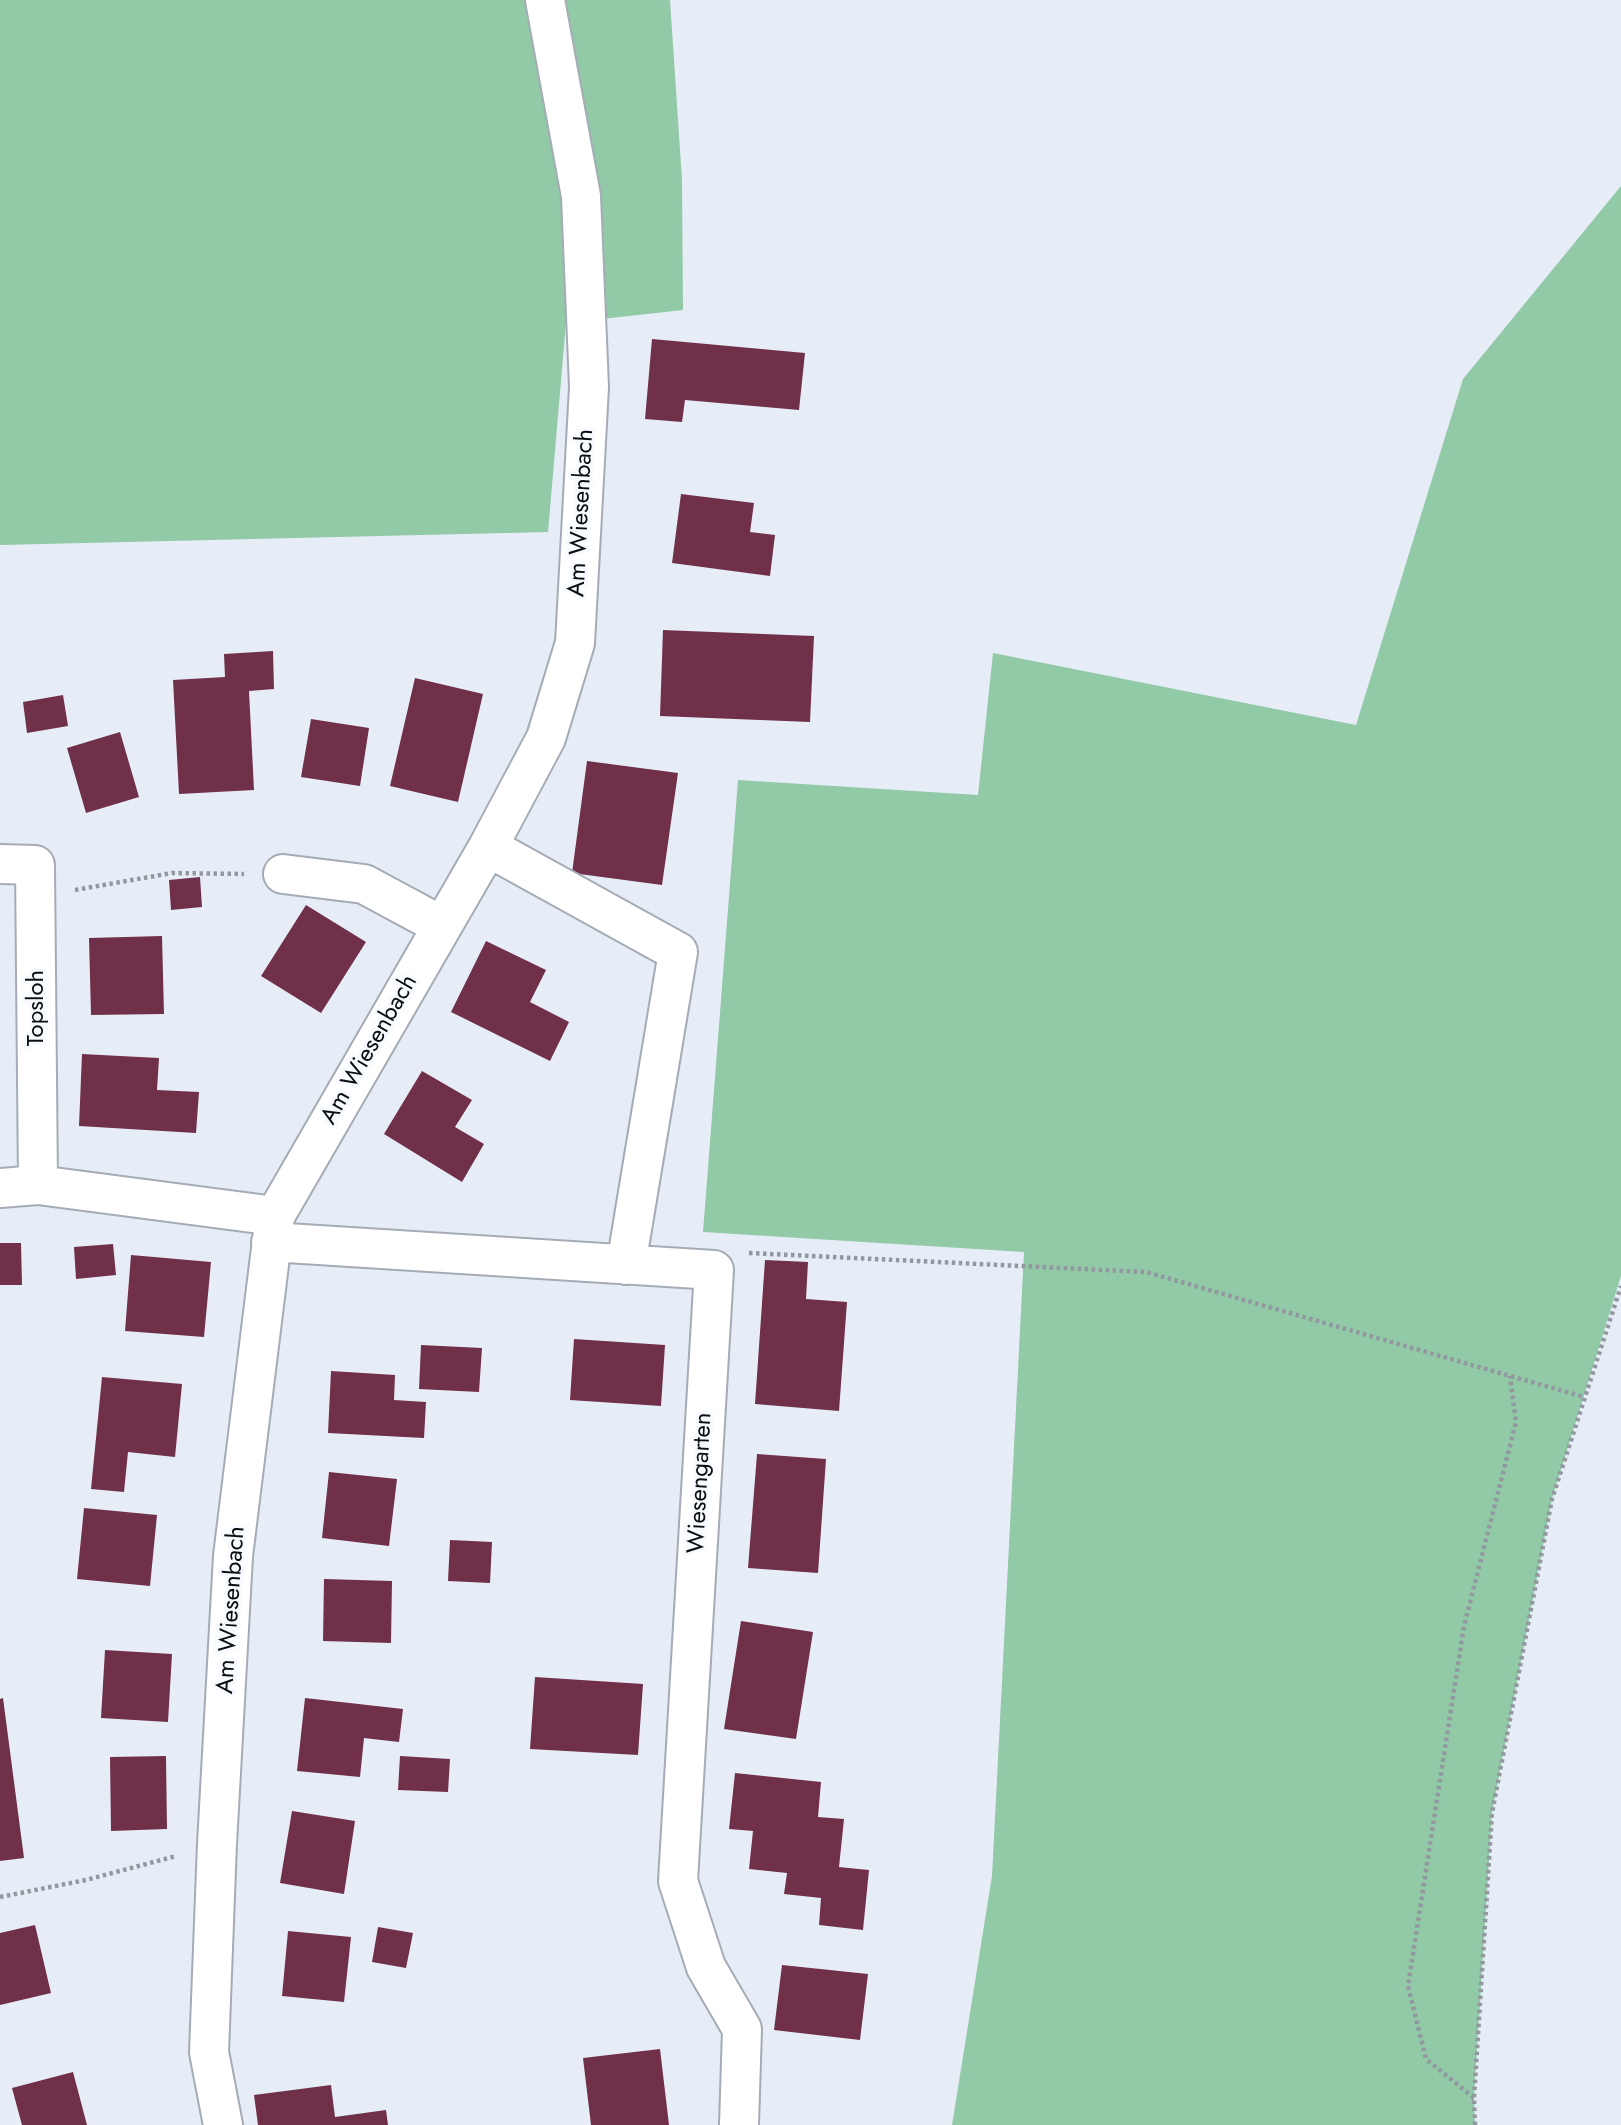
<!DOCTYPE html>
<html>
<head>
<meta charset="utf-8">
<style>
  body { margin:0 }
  canvas { display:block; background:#e6edf7 }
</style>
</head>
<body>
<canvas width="1621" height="2125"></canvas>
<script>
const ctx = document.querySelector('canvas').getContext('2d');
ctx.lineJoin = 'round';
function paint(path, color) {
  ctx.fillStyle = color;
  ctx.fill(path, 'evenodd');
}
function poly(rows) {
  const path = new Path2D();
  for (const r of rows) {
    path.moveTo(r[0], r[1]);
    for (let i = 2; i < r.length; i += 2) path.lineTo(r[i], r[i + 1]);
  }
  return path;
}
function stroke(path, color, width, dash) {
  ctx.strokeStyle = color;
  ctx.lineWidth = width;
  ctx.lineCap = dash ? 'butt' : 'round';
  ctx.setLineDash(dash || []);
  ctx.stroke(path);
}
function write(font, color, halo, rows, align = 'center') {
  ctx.font = font + ' Jost,sans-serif';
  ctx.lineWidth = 7;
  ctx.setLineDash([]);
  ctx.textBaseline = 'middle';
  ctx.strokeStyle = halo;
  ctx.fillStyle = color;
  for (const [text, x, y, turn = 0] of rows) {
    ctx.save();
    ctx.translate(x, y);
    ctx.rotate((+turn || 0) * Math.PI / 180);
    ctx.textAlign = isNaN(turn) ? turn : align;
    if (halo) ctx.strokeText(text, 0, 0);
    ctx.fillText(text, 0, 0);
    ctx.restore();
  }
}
paint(poly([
  [0,0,670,0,682,180,683,310,566,323,548,532,0,545],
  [1621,186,1621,1276,1552,1499,1492,1813,1474,2098,1475,2125,952,2125,992,1876,1024,1252,703,1232,738,780,978,795,993,653,1356,725,1463,379]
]), '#92c9a7');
paint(poly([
  [652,339,805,353,799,410,685,400,682,422,645,419],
  [681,494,754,503,750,532,775,535,770,576,672,563],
  [663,630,814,636,810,722,660,716],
  [273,651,274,689,249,691,254,790,179,794,173,680,225,677,224,654],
  [415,678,483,694,458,802,390,786],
  [63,695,68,726,27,733,23,702],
  [311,719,369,728,360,786,301,777],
  [120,732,139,797,86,813,67,748],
  [587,761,678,773,662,885,572,873],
  [200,877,202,907,171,910,169,880],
  [306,905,366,942,321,1013,261,976],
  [162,936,164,1014,91,1015,89,938],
  [486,941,546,970,530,1002,569,1022,550,1061,451,1012],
  [82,1054,159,1058,157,1090,199,1092,196,1133,79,1126],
  [422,1071,472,1100,455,1127,484,1144,462,1182,384,1134],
  [0,1243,21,1243,22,1285,0,1285],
  [113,1244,116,1275,76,1279,74,1247],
  [131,1255,211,1262,204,1337,125,1331],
  [765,1260,808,1262,806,1299,847,1302,839,1411,755,1404],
  [574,1339,665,1345,661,1406,570,1400],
  [421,1345,482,1348,479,1392,419,1389],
  [331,1371,395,1375,394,1400,426,1402,424,1438,328,1433],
  [102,1377,182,1384,175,1457,128,1452,124,1492,91,1489],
  [757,1454,826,1459,818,1573,748,1568],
  [329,1472,397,1479,389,1546,322,1538],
  [84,1508,157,1515,150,1586,77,1579],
  [450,1540,492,1542,490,1583,448,1581],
  [324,1579,392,1581,391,1643,323,1641],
  [741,1621,813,1632,796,1739,724,1729],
  [105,1650,172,1654,168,1722,101,1718],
  [535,1677,643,1684,638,1755,530,1749],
  [3,1698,24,1858,0,1861,0,1699],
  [305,1698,403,1709,399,1742,364,1738,360,1777,297,1771],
  [166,1756,167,1829,111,1831,110,1757],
  [400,1756,450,1759,448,1792,398,1790],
  [735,1773,821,1782,818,1817,844,1819,839,1867,869,1870,863,1930,819,1925,821,1898,784,1894,787,1873,749,1869,753,1831,729,1829],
  [292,1811,355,1821,344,1894,280,1883],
  [35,1925,51,1993,0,2005,0,1933],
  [378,1927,413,1933,406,1968,372,1962],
  [288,1931,351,1937,344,2002,282,1996],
  [782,1965,868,1974,860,2040,774,2030],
  [660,2049,669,2125,591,2125,583,2058],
  [73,2072,87,2125,22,2125,12,2088],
  [331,2085,335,2117,386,2110,388,2125,258,2125,254,2095]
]), '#71304a');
const minor = poly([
  [488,847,678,952,626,1265],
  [0,864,35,865,38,1185],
  [283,874,364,884,442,926],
  [0,1188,38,1185,275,1216],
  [271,1242,714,1270,678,1881,706,1967,742,2029,739,2125],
  [223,2125,209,2052,217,1844,233,1556,275,1216,488,847,546,738,575,643,589,387,581,196,545,0]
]);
stroke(minor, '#a5acb5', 42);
stroke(poly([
  [75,890,172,873,244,874],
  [749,1253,1146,1272,1584,1397],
  [0,1897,86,1880,176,1856],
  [1474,2098,1426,2059,1408,1986,1464,1626,1516,1422,1510,1376],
  [1475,2125,1474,2098,1492,1813,1552,1499,1621,1286]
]), '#92989f', 4.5, [3.5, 3.5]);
stroke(minor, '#fff', 38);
write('24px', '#0b0d10', '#f7fafe', [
  ["Am Wiesenbach",582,513,-87],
  ["Topsloh",37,1008,-90],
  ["Am Wiesenbach",370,1050,-60],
  ["Wiesengarten",701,1483,-87],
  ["Am Wiesenbach",232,1610,-86]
]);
</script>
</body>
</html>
